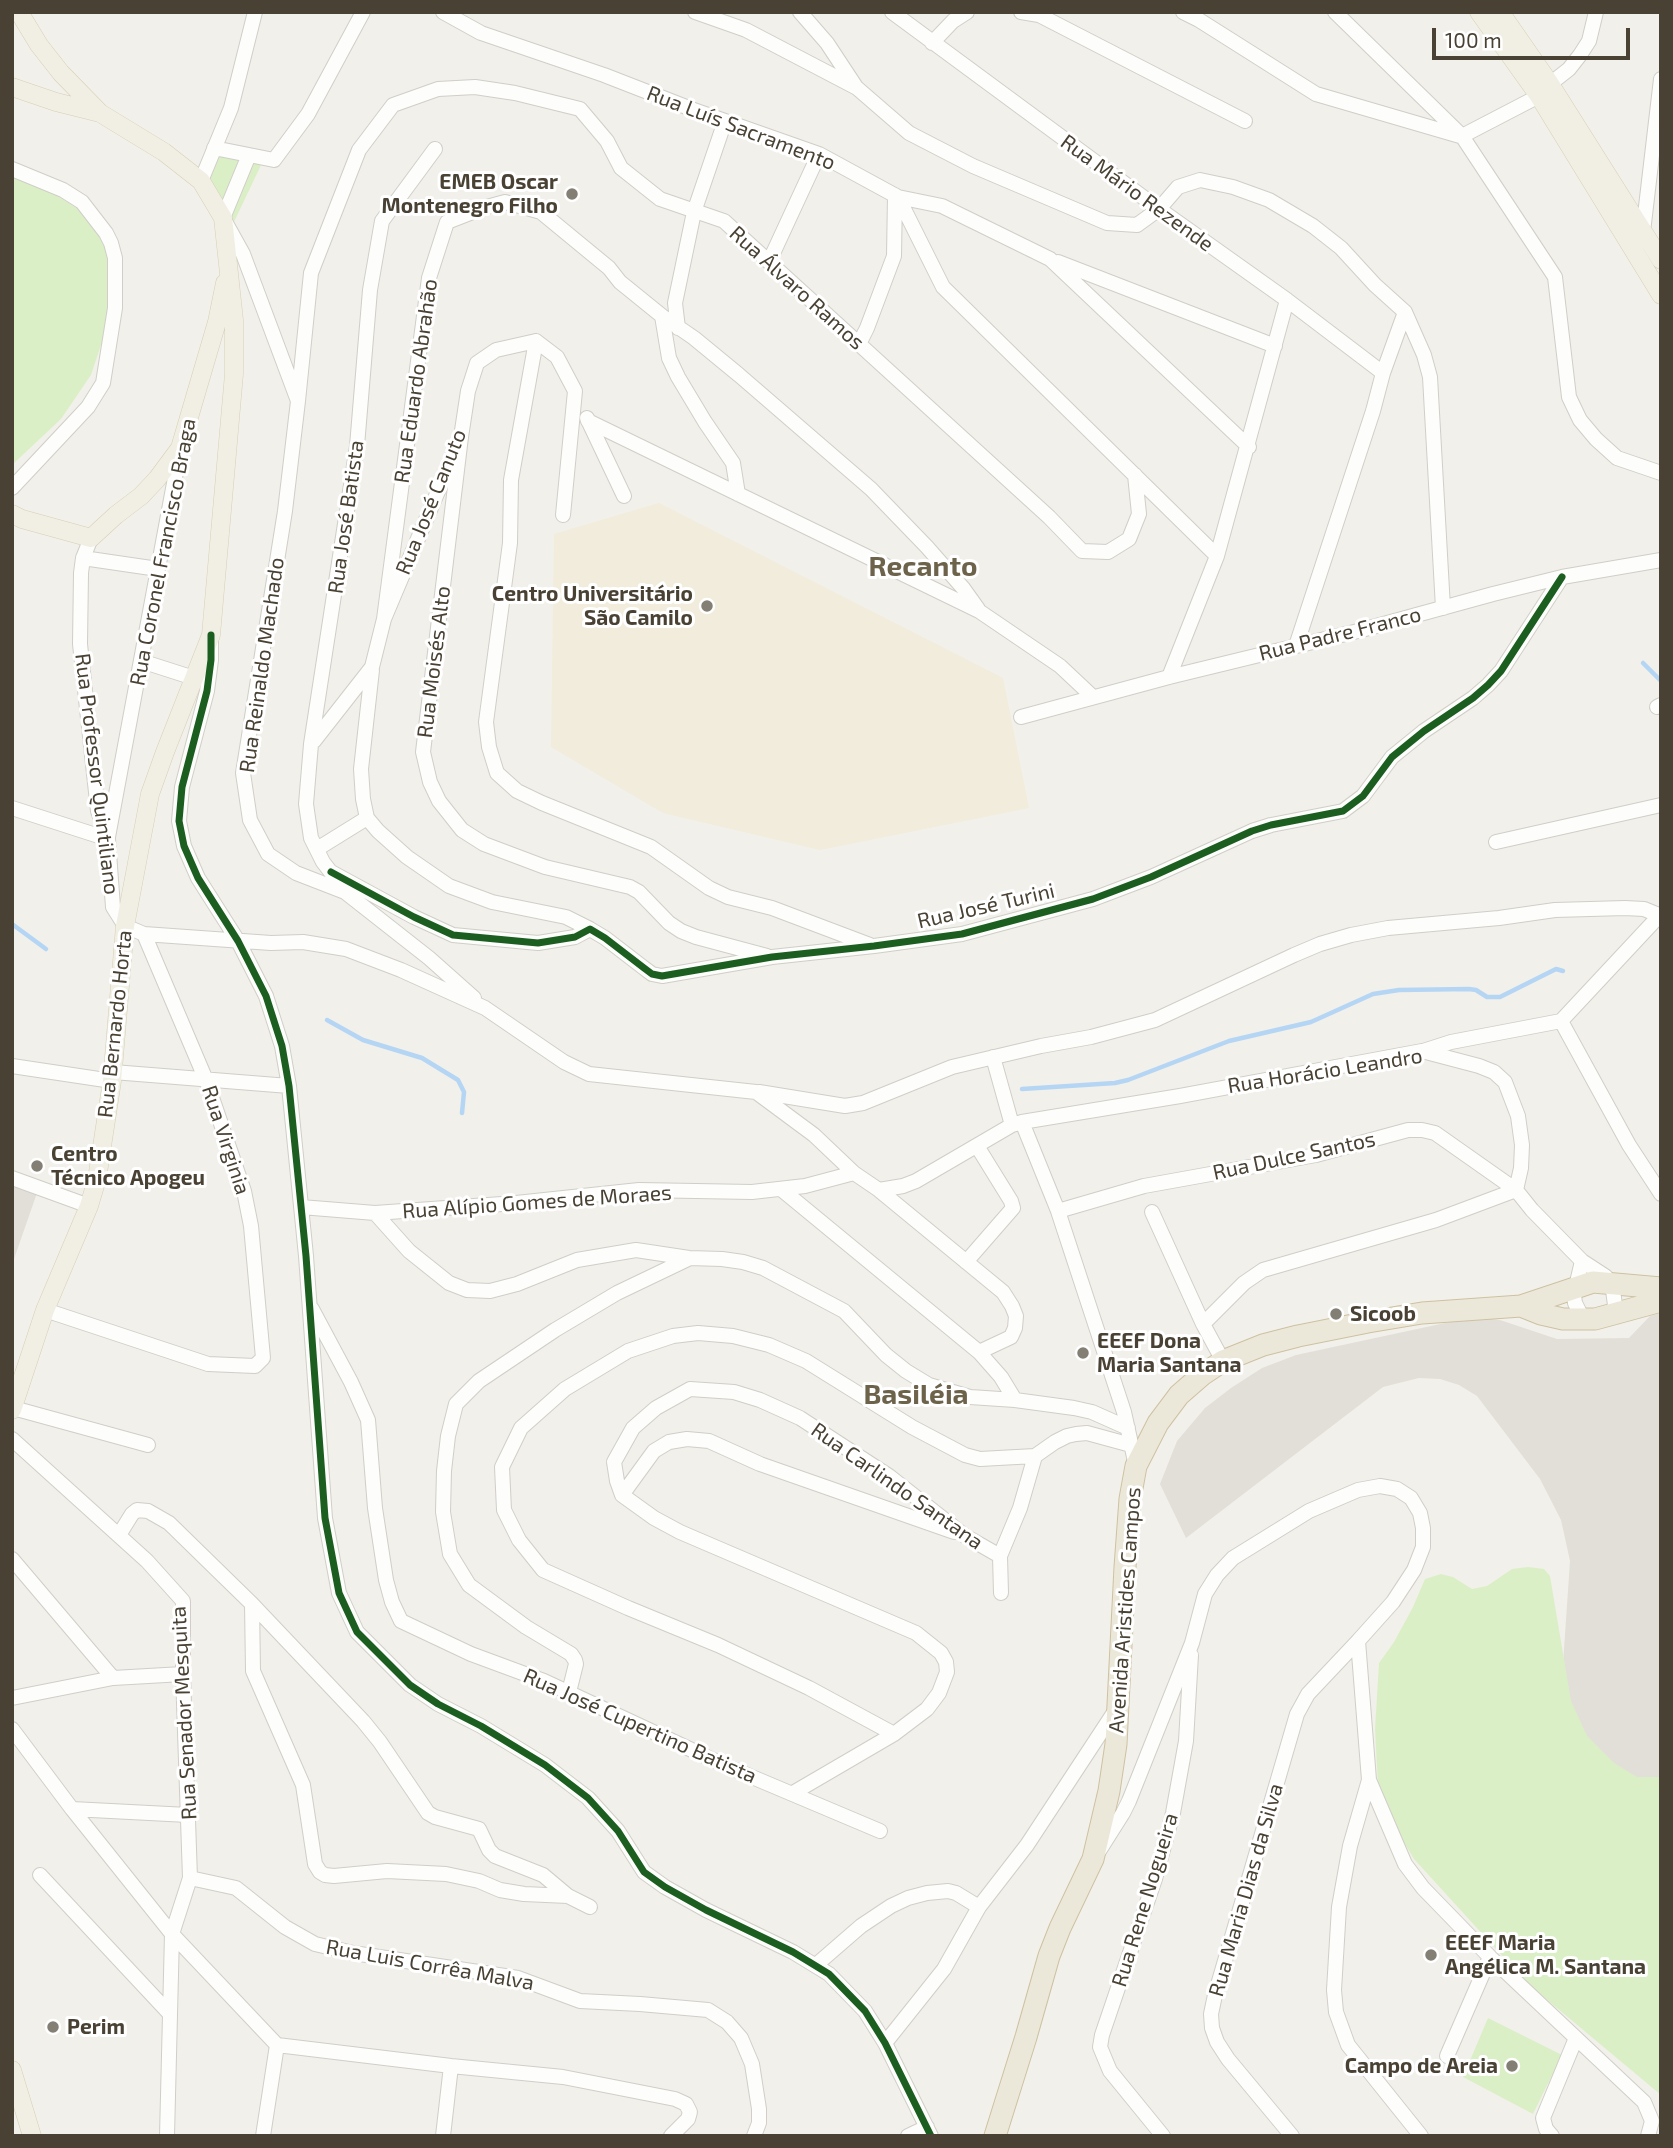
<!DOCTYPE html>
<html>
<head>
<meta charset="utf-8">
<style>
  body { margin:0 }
  #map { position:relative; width:1673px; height:2148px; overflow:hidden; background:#f2f0ea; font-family:"Exo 2",sans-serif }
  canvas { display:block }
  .frame { position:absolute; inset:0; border:14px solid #494234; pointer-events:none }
  .scale { position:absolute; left:1432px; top:28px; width:198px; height:32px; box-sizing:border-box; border:4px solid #494234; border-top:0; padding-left:9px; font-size:21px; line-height:24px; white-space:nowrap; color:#494234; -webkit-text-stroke:5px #fff; paint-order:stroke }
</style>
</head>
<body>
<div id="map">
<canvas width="1673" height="2148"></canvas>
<div class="frame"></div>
<div class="scale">100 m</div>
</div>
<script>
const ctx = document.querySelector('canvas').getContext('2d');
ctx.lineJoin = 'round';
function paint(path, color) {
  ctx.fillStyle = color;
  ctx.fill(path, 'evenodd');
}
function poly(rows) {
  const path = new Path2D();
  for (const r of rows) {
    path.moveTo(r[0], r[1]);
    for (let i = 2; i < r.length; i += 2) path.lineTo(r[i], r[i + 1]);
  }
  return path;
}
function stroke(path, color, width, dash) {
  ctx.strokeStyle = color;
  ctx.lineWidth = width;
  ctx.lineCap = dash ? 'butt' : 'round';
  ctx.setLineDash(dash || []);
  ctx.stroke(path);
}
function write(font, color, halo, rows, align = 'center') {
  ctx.font = font + ' "Exo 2",sans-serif';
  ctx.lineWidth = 6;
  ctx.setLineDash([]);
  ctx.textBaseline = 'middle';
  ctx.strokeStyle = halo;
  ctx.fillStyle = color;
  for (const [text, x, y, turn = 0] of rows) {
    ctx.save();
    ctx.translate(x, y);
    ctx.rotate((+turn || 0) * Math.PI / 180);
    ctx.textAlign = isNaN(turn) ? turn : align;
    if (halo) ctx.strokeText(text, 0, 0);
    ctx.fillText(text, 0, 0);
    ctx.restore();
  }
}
paint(poly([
  [1661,1313,1661,1785,1590,1771,1572,1743,1563,1664,1570,1561,1561,1520,1540,1479,1477,1396,1459,1385,1440,1379,1419,1378,1383,1387,1186,1538,1160,1484,1177,1441,1205,1408,1231,1388,1262,1368,1296,1355,1473,1317,1500,1320,1557,1339,1629,1338,1650,1316]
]), '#e2dfd8');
paint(poly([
  [659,503,1003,678,1029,808,820,850,663,813,551,747,554,534]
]), '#f1ecdb');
paint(poly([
  [217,153,263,161,233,224,207,178],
  [12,177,43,187,80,210,111,246,108,324,91,375,61,419,12,465],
  [1528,1567,1544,1569,1550,1576,1571,1701,1587,1736,1614,1763,1637,1777,1661,1777,1661,2095,1527,1983,1414,1859,1393,1825,1378,1787,1375,1729,1379,1663,1394,1642,1413,1607,1425,1579,1441,1574,1453,1577,1472,1589,1487,1586,1512,1569],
  [1488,2018,1562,2055,1533,2114,1463,2077]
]), '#dbefc7');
paint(poly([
  [12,1184,37,1193,14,1259,12,1259]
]), '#e1dfd8');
stroke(poly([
  [1643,663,1661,681],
  [12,924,46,949],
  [327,1020,363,1040,422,1058,458,1080,464,1092,462,1113],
  [1022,1089,1115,1083,1128,1080,1229,1041,1311,1022,1373,994,1399,990,1469,989,1476,990,1487,997,1500,997,1556,969,1563,971]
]), '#b5d5f4', 4.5);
const minor = poly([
  [443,12,481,33,604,75,694,110,819,154,898,197,943,287,1217,556],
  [695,12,746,30,857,88,909,133,973,166,1107,223,1137,225,1159,209,1178,187,1200,180,1233,187,1269,200,1313,226,1341,248,1375,285,1405,312,1424,355,1430,377,1443,608],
  [800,12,827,43,856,87],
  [892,12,1159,209,1287,300,1383,373],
  [1021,12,1039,15,1245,121],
  [1183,12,1199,20,1316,94,1460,136],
  [1335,12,1462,136,1555,277,1569,397,1580,420,1596,439,1617,458,1661,473],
  [932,43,953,21,967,12],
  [1550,84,1569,69,1580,55,1589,41,1596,12],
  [1462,136,1539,96],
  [214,148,274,160,308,114,363,12],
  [249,155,223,218,243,254,298,401,285,511,243,773,250,820,268,854,296,873,345,892,429,958,474,998],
  [12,169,63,190,82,202,106,233,111,243,115,258,115,308,103,383,88,407,12,488],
  [201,181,231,108,255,12],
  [898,197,942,206,1050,259,1249,447],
  [1643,232,1661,79],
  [769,262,819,154],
  [1058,262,1275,346],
  [662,316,694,338,739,375,871,489,927,547,963,588,978,609],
  [678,328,675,303,694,212,725,121],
  [536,341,511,480,510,543,486,722,489,747,497,773,517,791,542,803,651,847,709,888,728,897,772,908,870,945],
  [859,344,867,328,894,256,895,195],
  [298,401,311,273,359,150,393,105,438,89,475,87,515,93,580,109,607,141,621,168,660,199,724,221,1049,517,1082,551,1108,552,1129,539,1139,514,1135,475],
  [587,418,624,496],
  [588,421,979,611,1060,666,1093,697],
  [461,437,423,752,430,782,439,801,462,830,484,844,545,867,630,887,639,892,669,923,681,931,696,937,767,956],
  [91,538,83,558,81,573,80,644,98,811,108,839,113,907,125,926,144,934,271,943,303,942,346,949,401,970,485,1008,564,1062,589,1074,756,1092,814,1135,854,1173,879,1190,1003,1292,1012,1306,1016,1316,1015,1328,1011,1337,979,1352],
  [83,558,158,569],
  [384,619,429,278,447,222,483,208,505,202,541,212,609,268,620,282,662,316,669,358,678,377,705,422,733,463,738,494],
  [211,640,211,660,207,691,182,787,179,821,184,846,198,878,238,941,266,996,282,1046,289,1086,306,1256,325,1518,339,1593,357,1632,410,1685,438,1704,481,1726,545,1765,588,1798,618,1831,644,1872,665,1887,706,1910,793,1952,829,1974,865,2011,885,2043,931,2136],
  [1296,646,1373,411,1383,373,1405,312],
  [141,661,194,678],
  [372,670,361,769,363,799,367,818,378,831,407,857,449,886,492,902,566,917,590,929],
  [1169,677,1217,556,1287,300],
  [1657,707,1661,705],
  [1021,717,1169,677,1358,631,1493,594,1562,577,1661,560],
  [314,741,372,667,384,619,461,437,468,391,477,363,496,350,536,341,557,357,575,391,563,515],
  [12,808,108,839],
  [108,837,180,451],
  [1496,842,1661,805],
  [317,849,367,818],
  [331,872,414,917,453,935,538,943,575,937,590,929,605,938,644,968,652,974,662,976,772,957,874,946,962,934,1093,899,1151,877,1252,831,1271,825,1343,811,1363,796,1392,757,1424,731,1473,698,1488,685,1501,671,1562,577],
  [336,879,323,862,311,838,306,804,311,744,357,446,370,290,382,221,435,149],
  [1561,1021,1629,1145,1661,1194],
  [1561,1021,1660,915],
  [1423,1051,1451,1042,1561,1021],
  [993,1057,1012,1125],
  [12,1066,112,1081],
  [113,1072,289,1086],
  [759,1092,845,1106,863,1103,952,1067,1041,1046,1091,1037,1155,1020,1294,955,1320,944,1351,935,1388,928,1499,918,1555,910,1625,908,1644,909,1661,916],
  [1022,1122,1058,1211,1124,1412,1136,1466],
  [12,1178,89,1206],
  [781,1189,979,1352,1001,1377,1015,1400],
  [879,1190,903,1186,916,1181,1012,1125,1022,1122,1180,1096,1422,1051,1479,1066,1494,1072,1505,1082,1518,1116,1522,1145,1521,1168,1516,1190,1532,1210,1582,1261,1605,1276,1612,1283,1615,1305,1611,1316],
  [301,1207,375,1213,516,1203,639,1190,752,1192,805,1186,854,1173],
  [1058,1211,1144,1186,1316,1155,1408,1130,1422,1130,1435,1133,1516,1190],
  [1152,1212,1203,1324,1223,1361],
  [375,1213,409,1251,449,1283,467,1290,490,1291,517,1284,577,1260,636,1250,689,1258,722,1259,743,1262,763,1268,844,1311,886,1355,906,1371,929,1385,970,1397,1015,1400,1074,1408,1092,1412,1128,1428],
  [1582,1261,1574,1295,1575,1303,1583,1319],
  [966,1262,1013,1208,1011,1201,977,1146],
  [312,1309,351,1382,368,1420,375,1508,386,1580,392,1602,401,1621,471,1654,544,1681,726,1766,880,1831],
  [45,1310,208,1364,255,1366,263,1358,251,1226,244,1191,206,1080,144,934],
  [1203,1324,1244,1283,1263,1270,1436,1220,1516,1190],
  [13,1408,148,1445],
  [12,1439,147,1561,183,1601,183,1674,190,1878,172,1934,167,2136],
  [622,1495,654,1518,680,1532,916,1633,941,1653,946,1662,947,1672,939,1693,927,1709,894,1734,793,1793],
  [622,1495,617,1481,614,1462,633,1428,656,1408,690,1389,734,1392,760,1400,800,1418,889,1476,965,1536,1000,1556],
  [622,1495,654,1451,669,1442,687,1439,709,1441,760,1464,954,1532],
  [119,1535,132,1514,137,1510,148,1511,169,1523,252,1604,363,1721,380,1742,428,1813,435,1817,479,1829,489,1850,495,1856,543,1875,568,1896,590,1907],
  [12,1559,113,1678],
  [1001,1593,1000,1556,1020,1508,1035,1456,1055,1442,1067,1436,1076,1434,1087,1433,1131,1445],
  [252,1604,253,1671,303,1785,315,1864,320,1872,325,1875,334,1876,387,1871,446,1874,479,1881,500,1890,524,1894,568,1896],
  [569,1692,576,1664,575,1660,571,1654,526,1627,469,1585,450,1554,443,1512,444,1471,448,1436,456,1404,479,1381,555,1330,617,1293,688,1259],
  [12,1698,113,1678,183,1674],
  [12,1729,72,1809,172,1934,277,2045],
  [894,1734,809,1688,718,1645,628,1608,543,1570,519,1540,504,1510,502,1467,521,1428,565,1389,628,1351,673,1336,698,1333,733,1336,769,1345,806,1361,912,1427,965,1455,980,1459,1035,1456],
  [1369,1780,1350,1846,1339,1907,1334,1990,1336,2012,1348,2045,1421,2136],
  [72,1809,188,1815],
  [1099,1851,1123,1813,1129,1801,1192,1643,1205,1594,1217,1575,1233,1558,1309,1511,1358,1490,1380,1486,1397,1489,1411,1498,1420,1513,1423,1528,1423,1547,1414,1570,1393,1602,1358,1641,1369,1780,1405,1864,1423,1888,1490,1957,1576,2038,1543,2118,1546,2129,1552,2136],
  [40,1875,170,2014],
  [190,1878,236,1888,285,1927,315,1944,353,1953,518,1978,580,2001,640,2004,708,2010,727,2022,741,2038,752,2064,759,2109,759,2123,754,2136],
  [816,1965,861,1926,891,1906,908,1898,927,1893,948,1891,956,1893,979,1907],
  [1576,2038,1644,2102,1652,2121,1648,2136],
  [885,2043,944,1969,979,1907,1027,1845,1115,1711],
  [277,2045,451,2066,563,2077,675,2099,686,2104,690,2112,688,2119,671,2136],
  [1447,2056,1490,1957],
  [263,2136,277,2045],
  [443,2136,451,2066],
  [908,2136,927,2127],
  [1163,2136,1110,2071,1100,2047,1102,2035,1155,1879,1173,1813,1186,1741,1191,1655],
  [1292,2136,1228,2059,1217,2042,1212,2028,1211,2014,1215,1995,1297,1714,1308,1694,1358,1641]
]);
const major = poly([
  [19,12,39,45,61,73,100,113],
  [1479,12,1539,96,1661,295],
  [1500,12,1550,84,1661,260],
  [12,87,56,102,100,113,164,152,201,181,223,218,234,320,234,374,211,635,165,752,150,794,125,926,112,1081,97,1179,89,1206,45,1310,12,1410],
  [12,514,22,519,91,538,116,515,141,496,157,479,180,448,217,322,225,283],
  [12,2070,32,2136]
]);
const highway = poly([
  [1521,1306,1541,1314,1563,1319,1595,1319,1661,1301],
  [995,2136,1026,2037,1049,1956,1060,1928,1093,1859,1109,1791,1116,1744,1125,1567,1130,1499,1136,1466,1158,1423,1179,1395,1202,1375,1223,1361,1263,1345,1298,1336,1368,1322,1422,1313,1521,1306,1593,1282,1661,1288]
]);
stroke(minor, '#d0cec7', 16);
stroke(major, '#d6cfb5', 19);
stroke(highway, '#cdc1a2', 23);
stroke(minor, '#fdfdfc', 14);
stroke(major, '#f1efe4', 18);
stroke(highway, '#ece8d9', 21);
stroke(poly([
  [211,635,211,660,207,691,182,787,179,821,184,846,198,878,238,941,266,996,282,1046,289,1086,306,1256,325,1518,339,1593,357,1632,410,1685,438,1704,481,1726,545,1765,588,1798,618,1831,644,1872,665,1887,706,1910,793,1952,829,1974,865,2011,885,2043,931,2136],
  [331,872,414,917,453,935,538,943,575,937,590,929,605,938,644,968,652,974,662,976,772,957,874,946,962,934,1093,899,1151,877,1252,831,1271,825,1343,811,1363,796,1392,757,1424,731,1473,698,1488,685,1501,671,1562,577]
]), '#1b5e20', 7);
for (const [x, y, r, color] of [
  [572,194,7,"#847f74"],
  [707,606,7,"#847f74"],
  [37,1166,7,"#847f74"],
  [1336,1314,7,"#847f74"],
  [1083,1353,7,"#847f74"],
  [1431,1955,7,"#847f74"],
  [53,2027,7,"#847f74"],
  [1512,2066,7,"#847f74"]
]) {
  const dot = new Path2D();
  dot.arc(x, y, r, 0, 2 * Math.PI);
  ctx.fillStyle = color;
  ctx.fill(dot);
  stroke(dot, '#fff', 2.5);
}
write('21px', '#494234', '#fff', [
  ["Rua Luís Sacramento",741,128,21],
  ["Rua Mário Rezende",1137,193,36],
  ["Rua Álvaro Ramos",797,288,42],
  ["Rua Eduardo Abrahão",416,381,-82],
  ["Rua José Canuto",431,502,-68],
  ["Rua José Batista",346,517,-82],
  ["Rua Coronel Francisco Braga",163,552,-79],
  ["Rua Padre Franco",1340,634,-14],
  ["Rua Moisés Alto",434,662,-83],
  ["Rua Reinaldo Machado",262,665,-82],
  ["Rua Professor Quintiliano",97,774,83],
  ["Rua José Turini",986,906,-13],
  ["Rua Bernardo Horta",115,1024,-84],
  ["Rua Horácio Leandro",1325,1071,-9],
  ["Rua Virginia",226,1140,72],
  ["Rua Dulce Santos",1294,1156,-12],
  ["Rua Alípio Gomes de Moraes",537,1202,-4],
  ["Rua Carlindo Santana",897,1486,35],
  ["Avenida Aristides Campos",1125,1610,-86],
  ["Rua Senador Mesquita",184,1713,-93],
  ["Rua José Cupertino Batista",640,1726,24],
  ["Rua Maria Dias da Silva",1246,1890,-74],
  ["Rua Rene Nogueira",1145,1900,-73],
  ["Rua Luis Corrêa Malva",430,1965,10]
]);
write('bold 21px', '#494234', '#fff', [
  ["EMEB Oscar",558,182,"right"],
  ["Montenegro Filho",558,206,"right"],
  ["Centro Universitário",693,594,"right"],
  ["São Camilo",693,618,"right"],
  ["Centro",51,1154],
  ["Técnico Apogeu",51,1178],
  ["Sicoob",1350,1314],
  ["EEEF Dona",1097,1341],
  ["Maria Santana",1097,1365],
  ["EEEF Maria",1445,1943],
  ["Angélica M. Santana",1445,1967],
  ["Perim",67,2027],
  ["Campo de Areia",1498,2066,"right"]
], 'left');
write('bold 28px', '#6d624a', '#fff', [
  ["Recanto",923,567],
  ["Basiléia",916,1395]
]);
</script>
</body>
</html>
